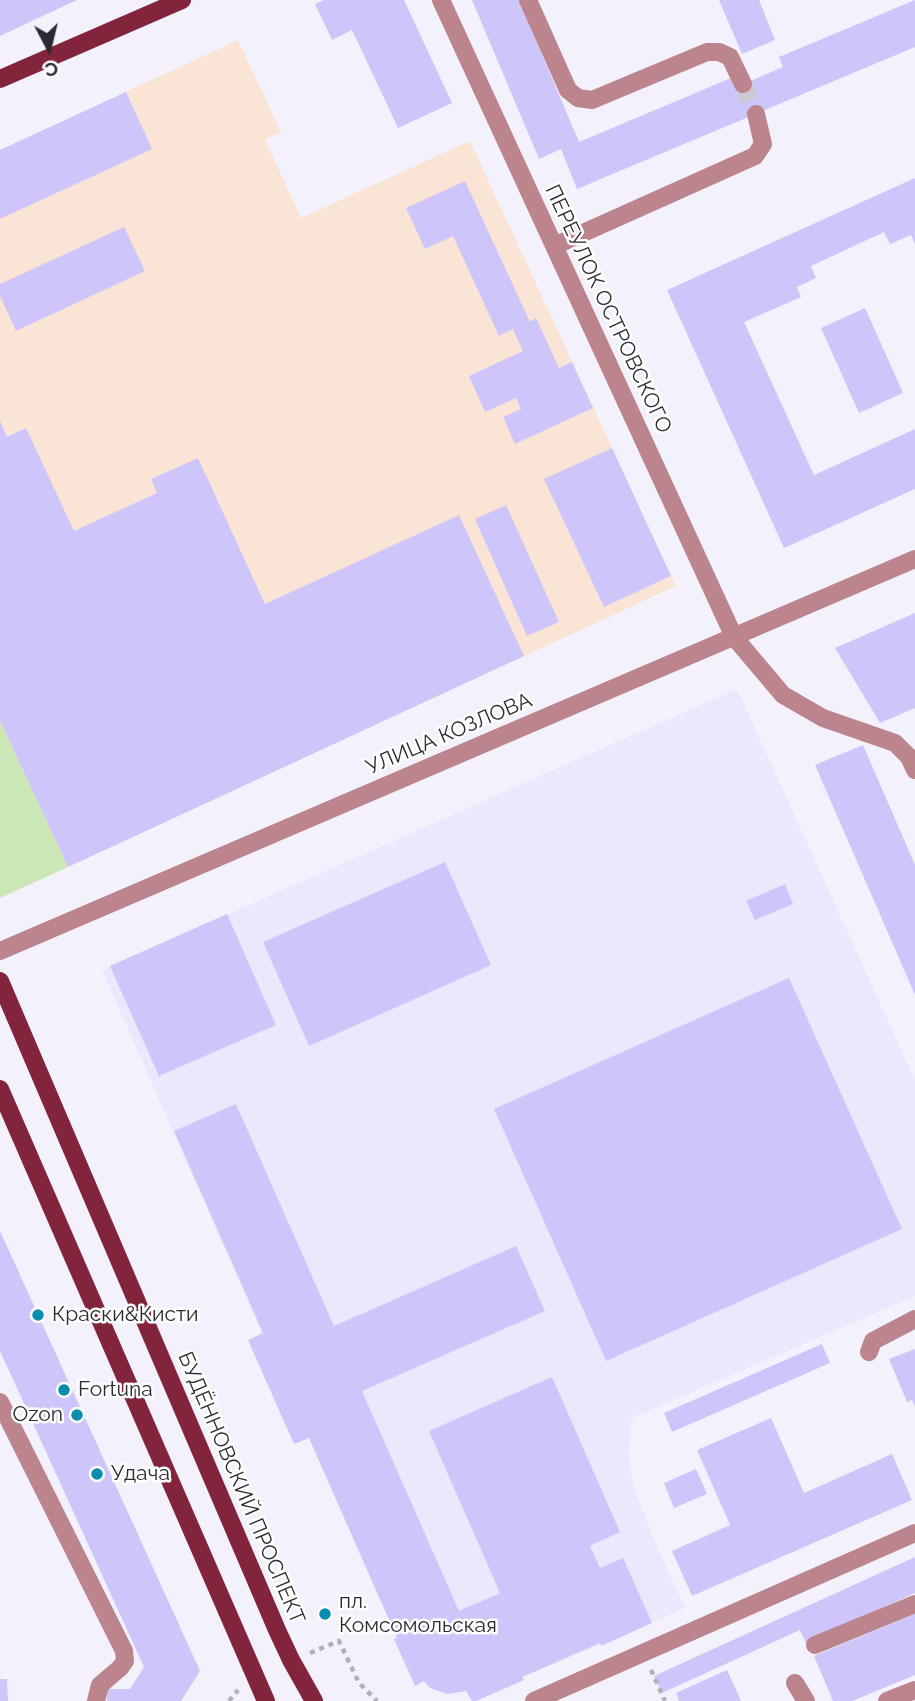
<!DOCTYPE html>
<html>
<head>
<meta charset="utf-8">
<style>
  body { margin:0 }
  #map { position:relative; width:915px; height:1701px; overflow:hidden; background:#f3f1fc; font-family:Raleway,sans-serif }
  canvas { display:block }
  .north { position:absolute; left:14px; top:14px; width:70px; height:70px; -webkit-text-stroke:5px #fff; paint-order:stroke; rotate:173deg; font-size:19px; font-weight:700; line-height:28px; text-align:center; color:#2b2a30 }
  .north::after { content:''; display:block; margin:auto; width:24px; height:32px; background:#2b2a30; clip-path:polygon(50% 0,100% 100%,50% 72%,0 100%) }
</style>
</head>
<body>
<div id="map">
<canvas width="915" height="1701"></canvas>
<div class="north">С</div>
</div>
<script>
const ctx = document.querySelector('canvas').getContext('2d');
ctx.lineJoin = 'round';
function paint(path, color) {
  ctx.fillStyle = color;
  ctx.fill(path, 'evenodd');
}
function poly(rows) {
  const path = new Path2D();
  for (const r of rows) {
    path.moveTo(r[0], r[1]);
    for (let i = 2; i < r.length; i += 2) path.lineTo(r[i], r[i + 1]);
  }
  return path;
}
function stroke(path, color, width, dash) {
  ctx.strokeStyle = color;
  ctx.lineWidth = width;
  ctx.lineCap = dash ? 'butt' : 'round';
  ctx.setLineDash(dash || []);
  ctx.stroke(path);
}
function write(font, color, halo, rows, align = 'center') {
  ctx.font = font + ' Raleway,sans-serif';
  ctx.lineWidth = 5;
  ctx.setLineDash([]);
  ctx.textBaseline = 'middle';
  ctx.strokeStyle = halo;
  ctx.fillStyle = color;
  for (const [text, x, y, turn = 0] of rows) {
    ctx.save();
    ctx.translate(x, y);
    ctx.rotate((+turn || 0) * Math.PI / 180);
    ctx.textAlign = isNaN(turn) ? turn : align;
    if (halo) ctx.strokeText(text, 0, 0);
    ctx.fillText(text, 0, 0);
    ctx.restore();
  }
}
paint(poly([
  [737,689,915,1080,915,1296,632,1418,628,1453,633,1484,653,1538,685,1608,523,1677,524,1680,476,1701,472,1701,466,1691,447,1694,430,1688,424,1682,415,1686,394,1639,397,1637,309,1438,294,1444,248,1340,262,1333,102,970]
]), '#eae8fc');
paint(poly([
  [238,40,281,132,265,140,301,218,470,141,676,586,68,867,0,721,0,150]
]), '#fae4d6');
paint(poly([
  [0,721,68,867,0,898]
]), '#cbe7b5');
paint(poly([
  [0,0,77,0,0,36],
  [324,0,404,0,452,103,398,128,352,30,332,40,315,4],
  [472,0,519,0,579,142,731,78,743,84,783,67,779,57,915,0,915,47,577,189,561,149,539,159],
  [719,0,759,0,775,40,742,54],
  [126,92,152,149,0,219,0,150],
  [915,178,915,244,911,235,890,244,884,232,811,266,816,278,797,287,801,297,744,322,814,475,915,429,915,489,784,548,667,290],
  [465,181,530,322,536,318,559,368,572,362,593,408,515,444,503,417,521,409,516,398,485,412,469,376,523,351,513,329,499,336,453,236,425,249,406,208],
  [124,227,145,271,16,331,0,296,0,284],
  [865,308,903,393,859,413,821,328],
  [0,421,7,437,26,428,74,531,157,493,151,479,198,458,265,604,459,515,524,656,68,867,0,721],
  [612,448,671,576,604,607,544,479],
  [506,505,559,622,527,636,475,519],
  [915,613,915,708,880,723,835,648],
  [863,745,915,865,915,995,815,765],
  [445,862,491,965,309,1046,263,942],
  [785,884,793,904,755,920,746,901],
  [227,914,276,1025,159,1076,110,966],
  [789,978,902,1229,606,1361,494,1109],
  [236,1104,334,1326,516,1246,545,1311,362,1391,459,1611,500,1593,429,1431,552,1377,620,1532,590,1546,600,1568,623,1558,652,1623,601,1646,600,1643,522,1677,524,1680,476,1701,472,1701,466,1691,447,1694,430,1688,424,1681,415,1686,394,1639,397,1638,309,1438,294,1444,248,1340,263,1333,174,1131],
  [0,1231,200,1671,181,1701,107,1701,107,1689,130,1689,144,1667,0,1351],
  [822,1344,830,1363,672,1432,664,1413],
  [915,1349,915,1407,912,1400,907,1402,889,1359],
  [771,1418,804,1493,892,1454,912,1500,692,1596,672,1551,730,1525,697,1450],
  [696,1469,707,1494,674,1508,664,1483],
  [915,1557,915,1593,806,1643,800,1630,662,1693,654,1676],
  [915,1614,915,1675,852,1701,833,1701,814,1656],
  [727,1670,741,1701,679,1701,676,1693],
  [0,1679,7,1679,8,1701,0,1701]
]), '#cec6fb');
stroke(poly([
  [743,84,756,114]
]), '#cbc9d3', 18, [18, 9]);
stroke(poly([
  [310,1653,339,1641,359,1683,377,1701],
  [651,1670,665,1701],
  [229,1701,238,1690]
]), '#b1b0b9', 4.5, [5, 5]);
stroke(poly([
  [441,0,734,637,783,695,823,718,895,743,909,757,915,770],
  [528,0,568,90,578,98,592,100,707,52,719,52,730,57,743,84],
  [554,246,755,156,763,144,756,114],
  [0,951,915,559],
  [869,1352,873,1341,915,1319],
  [0,1402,124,1651,125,1661,120,1668,100,1685,96,1701],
  [815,1645,915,1604],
  [795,1683,806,1701],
  [534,1701,915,1533],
  [887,1701,915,1690]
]), '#bc858d', 18);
stroke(poly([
  [0,79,182,0],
  [0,981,277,1630,291,1660,314,1701],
  [0,1089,266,1701]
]), '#82243c', 18);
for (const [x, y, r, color] of [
  [38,1315,7,"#088dac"],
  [64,1390,7,"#088dac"],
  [77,1415,7,"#088dac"],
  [97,1474,7,"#088dac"],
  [325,1614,7,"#088dac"]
]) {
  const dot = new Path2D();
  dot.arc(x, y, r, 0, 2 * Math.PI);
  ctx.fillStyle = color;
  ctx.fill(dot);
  stroke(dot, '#fff', 2.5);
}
write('21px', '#2b2a30', '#fff', [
  ["ПЕРЕУЛОК ОСТРОВСКОГО",608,309,65],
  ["УЛИЦА КОЗЛОВА",449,734,-23],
  ["БУДЁННОВСКИЙ ПРОСПЕКТ",241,1488,67]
]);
write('21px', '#2b2a30', '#fff', [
  ["Краски&Кисти",52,1315],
  ["Fortuna",78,1390],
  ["Ozon",63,1415,"right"],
  ["Удача",111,1474],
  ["пл.",339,1602],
  ["Комсомольская",339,1626]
], 'left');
</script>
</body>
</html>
